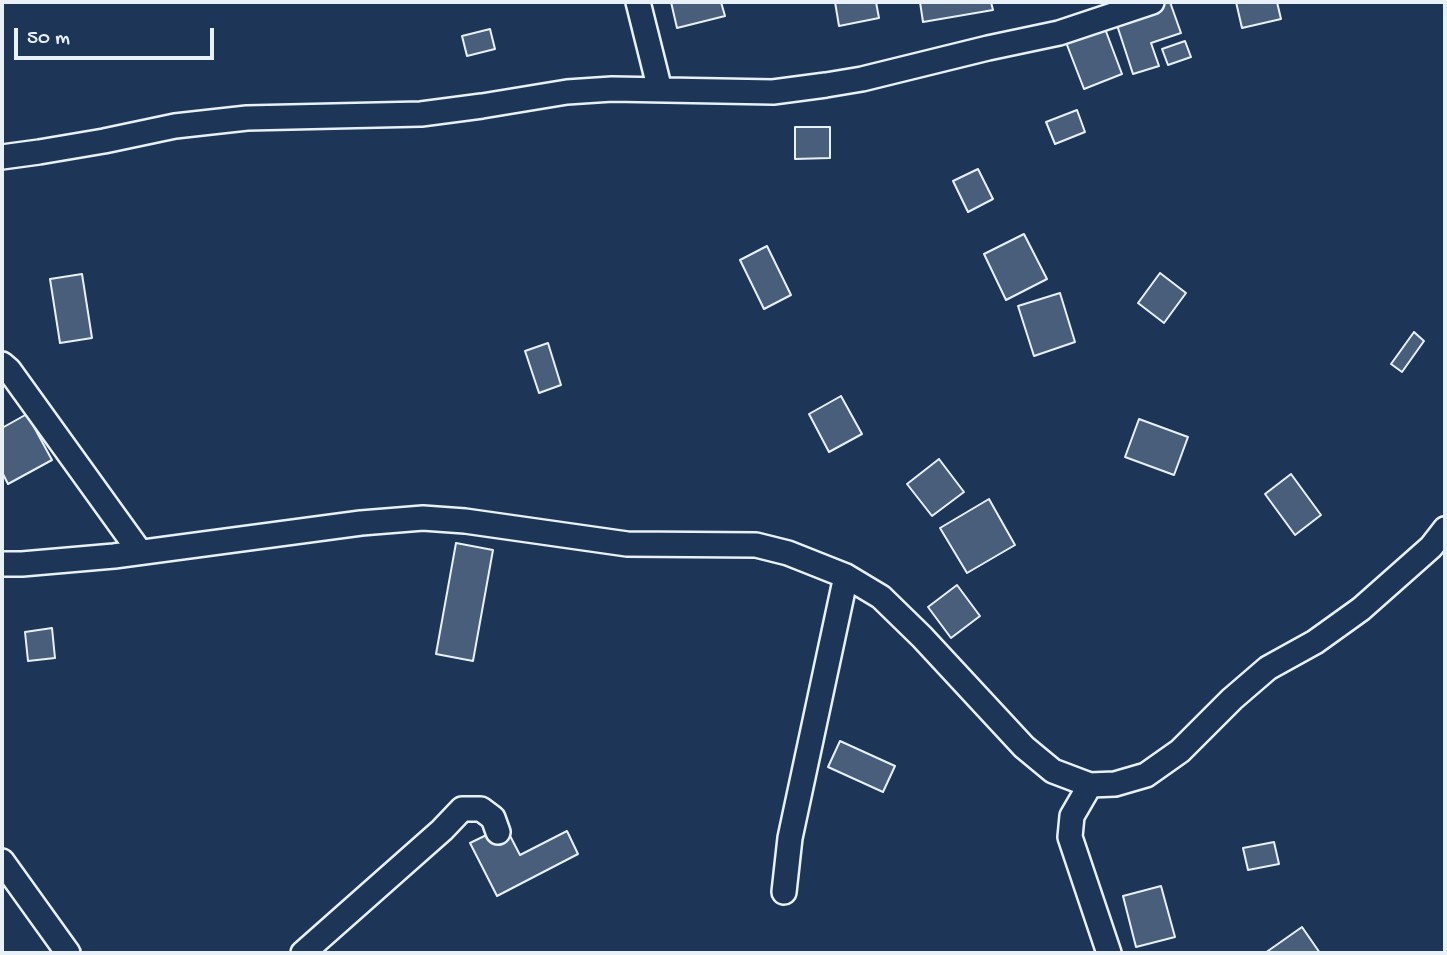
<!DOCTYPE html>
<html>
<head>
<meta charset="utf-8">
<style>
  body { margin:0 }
  #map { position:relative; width:1447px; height:955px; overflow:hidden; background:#1d3557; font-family:"Gochi Hand",sans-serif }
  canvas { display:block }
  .frame { position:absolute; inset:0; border:4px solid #e8f1f8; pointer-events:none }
  .scale { position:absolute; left:14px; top:28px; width:200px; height:32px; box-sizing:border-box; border:4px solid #e8f1f8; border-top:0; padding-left:9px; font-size:21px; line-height:24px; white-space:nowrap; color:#e8f1f8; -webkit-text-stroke:5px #1d3557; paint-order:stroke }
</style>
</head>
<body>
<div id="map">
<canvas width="1447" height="955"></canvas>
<div class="frame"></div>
<div class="scale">50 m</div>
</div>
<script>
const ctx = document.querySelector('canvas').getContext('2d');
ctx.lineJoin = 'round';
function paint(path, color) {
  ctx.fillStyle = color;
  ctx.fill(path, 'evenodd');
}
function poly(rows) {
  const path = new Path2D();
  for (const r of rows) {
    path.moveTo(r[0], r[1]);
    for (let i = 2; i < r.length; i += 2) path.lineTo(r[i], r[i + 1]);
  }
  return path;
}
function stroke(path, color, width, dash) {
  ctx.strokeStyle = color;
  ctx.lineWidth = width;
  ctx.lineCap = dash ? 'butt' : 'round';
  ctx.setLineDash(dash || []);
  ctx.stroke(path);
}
const building = poly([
  [671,2,721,2,725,16,677,28,671,2],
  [835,2,876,2,879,18,839,26,835,2],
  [920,2,991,2,993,10,923,22,920,2],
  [1148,2,1170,2,1181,33,1151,43,1159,66,1133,74,1113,13,1148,2],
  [1236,2,1277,2,1281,19,1242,28,1236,2],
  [1101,18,1122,74,1084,89,1062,32,1101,18],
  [490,29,495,49,467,56,462,36,490,29],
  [1185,41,1191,57,1168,65,1162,49,1185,41],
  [1077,110,1085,132,1055,144,1046,122,1077,110],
  [795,127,830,127,830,158,795,159,795,127],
  [978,169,993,199,968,212,953,181,978,169],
  [1024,234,1047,279,1006,300,984,254,1024,234],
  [767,246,791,295,764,309,740,260,767,246],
  [1160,273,1186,293,1164,323,1138,303,1160,273],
  [82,274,92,338,60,343,50,279,82,274],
  [1060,293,1075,342,1034,356,1018,306,1060,293],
  [1414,332,1424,341,1402,372,1391,364,1414,332],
  [548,343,561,385,539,393,525,351,548,343],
  [841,396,862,434,829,452,809,414,841,396],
  [27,414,52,460,8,484,2,472,2,428,27,414],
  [1139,419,1188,437,1174,475,1125,457,1139,419],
  [939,459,964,492,932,516,907,484,939,459],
  [1291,474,1321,515,1295,535,1265,494,1291,474],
  [989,499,1015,545,967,573,940,528,989,499],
  [456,543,493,550,473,661,436,654,456,543],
  [957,585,980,616,951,638,928,607,957,585],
  [52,628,55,658,28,661,25,632,52,628],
  [840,741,895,766,883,792,828,767,840,741],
  [505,826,520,855,567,831,578,854,497,896,470,843,505,826],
  [1274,842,1279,864,1248,870,1243,848,1274,842],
  [1161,886,1175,937,1136,947,1123,896,1161,886],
  [1302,927,1320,953,1265,953,1302,927]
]);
paint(building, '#495e7a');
stroke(building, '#e8f1f8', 2);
const minor = poly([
  [638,2,660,90],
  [2,157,39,152,104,141,175,126,247,118,421,114,482,106,567,92,612,89,773,92,826,85,862,79,988,48,1059,33,1152,2],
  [2,364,9,370,140,552],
  [2,564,22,564,114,556,361,523,423,518,465,521,627,544,756,545,788,553,846,576,881,597,922,637,1024,747,1053,771,1090,785,1115,784,1146,775,1180,751,1232,699,1268,668,1315,642,1361,609,1431,547,1445,529],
  [1090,785,1072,816,1070,837,1109,953],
  [2,861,68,953],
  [784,892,790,838,846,576],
  [303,953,442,830,462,809,481,809,493,818,498,832]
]);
stroke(minor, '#e8f1f8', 28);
stroke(minor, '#1d3557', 23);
</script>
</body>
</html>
